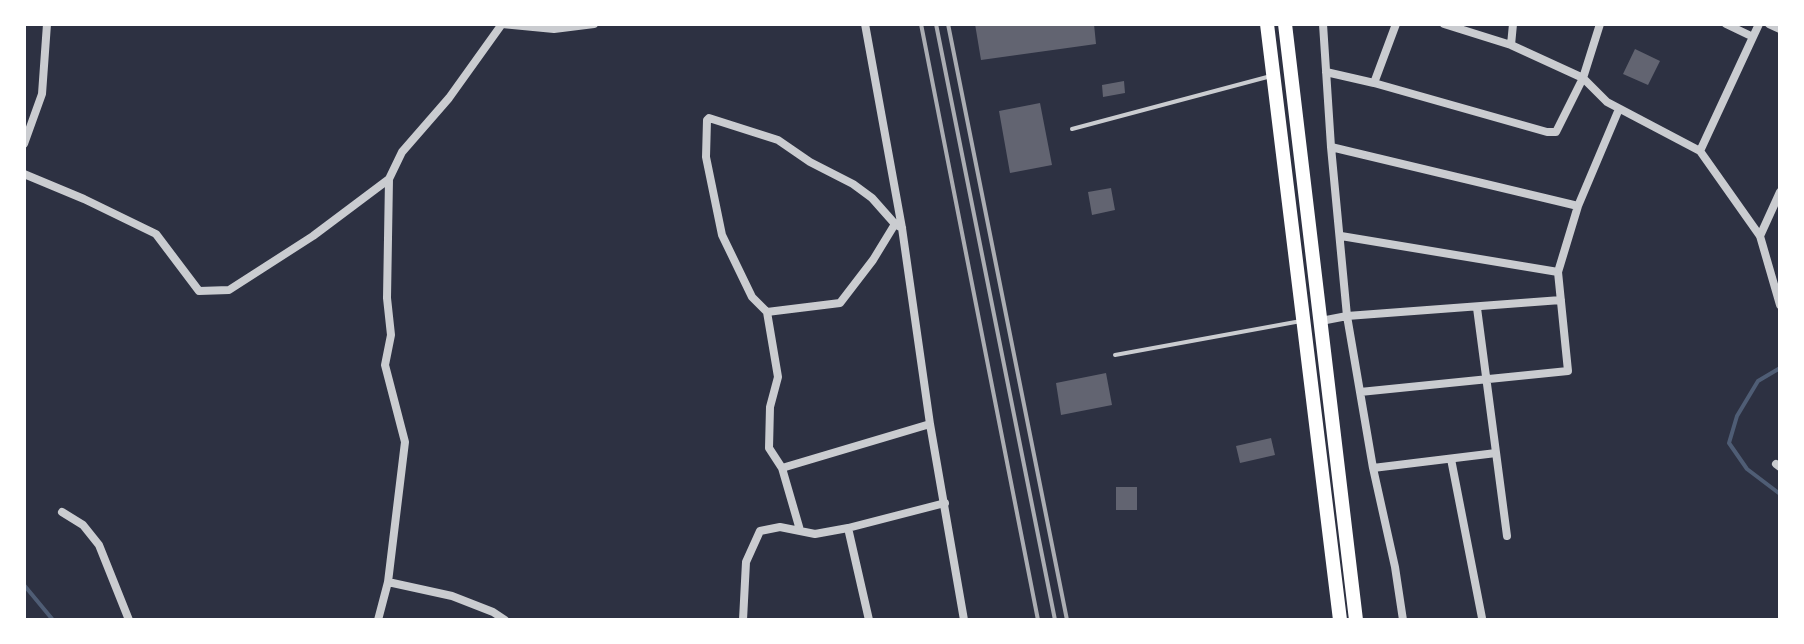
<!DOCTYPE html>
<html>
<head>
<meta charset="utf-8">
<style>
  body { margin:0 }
  #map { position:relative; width:1804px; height:644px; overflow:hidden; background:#2d3142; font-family:"Varela Round",sans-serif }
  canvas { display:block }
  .frame { position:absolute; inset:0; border:26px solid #fff; pointer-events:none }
</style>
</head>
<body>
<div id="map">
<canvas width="1804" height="644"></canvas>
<div class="frame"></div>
</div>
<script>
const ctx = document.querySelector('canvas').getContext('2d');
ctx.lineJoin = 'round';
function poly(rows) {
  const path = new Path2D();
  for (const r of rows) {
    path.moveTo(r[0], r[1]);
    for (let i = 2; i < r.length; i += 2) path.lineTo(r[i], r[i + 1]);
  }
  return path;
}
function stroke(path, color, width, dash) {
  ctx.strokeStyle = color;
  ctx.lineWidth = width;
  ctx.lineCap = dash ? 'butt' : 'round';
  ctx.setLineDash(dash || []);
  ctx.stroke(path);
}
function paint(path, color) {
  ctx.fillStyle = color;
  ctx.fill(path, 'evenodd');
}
stroke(poly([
  [1780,368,1758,381,1737,416,1729,443,1747,469,1780,494],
  [24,585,53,620]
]), '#4f5d75', 4);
paint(poly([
  [975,24,1094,24,1096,44,981,60],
  [1635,49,1660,61,1648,85,1623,74],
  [1124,81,1125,93,1103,97,1102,85],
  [1040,103,1052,165,1010,173,999,111],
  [1111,188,1115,210,1092,215,1088,192],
  [1106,373,1112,405,1061,415,1056,383],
  [1271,438,1275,455,1240,463,1236,446],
  [1116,487,1137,487,1137,510,1116,510]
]), '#626471');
stroke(poly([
  [1072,129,1271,76],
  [1115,355,1301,321]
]), '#caccd0', 4);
stroke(poly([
  [502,24,554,29,594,24],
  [865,24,902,228,930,424,964,620],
  [1323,24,1331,147,1347,316,1373,468,1395,567,1403,620],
  [1444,24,1511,45,1583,78,1607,102,1700,151],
  [1726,24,1751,36],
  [1759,24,1700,151,1760,236,1780,305],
  [1769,24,1780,29],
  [1511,45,1513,24],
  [1326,72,1374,83,1547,132,1556,132,1583,78,1600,24],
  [1374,83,1396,24],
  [24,144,42,94,47,24],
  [1331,147,1578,206],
  [24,174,84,199,156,234,199,291,229,290,313,236,389,179,402,152,449,98,502,24],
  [1341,236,1558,272],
  [1760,236,1780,192],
  [1477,308,1507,536],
  [767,312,840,303,873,260,895,224],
  [1321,321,1347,316,1561,300],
  [1360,392,1568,371,1558,272,1578,206,1619,109],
  [1451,459,1482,618],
  [1776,464,1780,467],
  [782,468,930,424],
  [1373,468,1496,453],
  [62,512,83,525,99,545,129,620],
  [800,530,782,468,769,448,770,407,778,377,767,312,752,297,722,235,706,157,707,120,709,118,778,140,810,162,853,184,872,198,895,224,902,228],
  [388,582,452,596,493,612,505,620],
  [378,620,388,582,405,442,385,365,391,335,387,298,389,179],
  [743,620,746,562,760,531,780,527,815,534,848,528],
  [869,620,848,528,945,503]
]), '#caccd0', 8);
stroke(poly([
  [1267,24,1340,620],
  [1285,24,1356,620]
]), '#fff', 14);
stroke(poly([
  [921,24,1038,620],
  [936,24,1055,620],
  [948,24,1067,620]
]), '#abadb3', 4);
</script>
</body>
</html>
